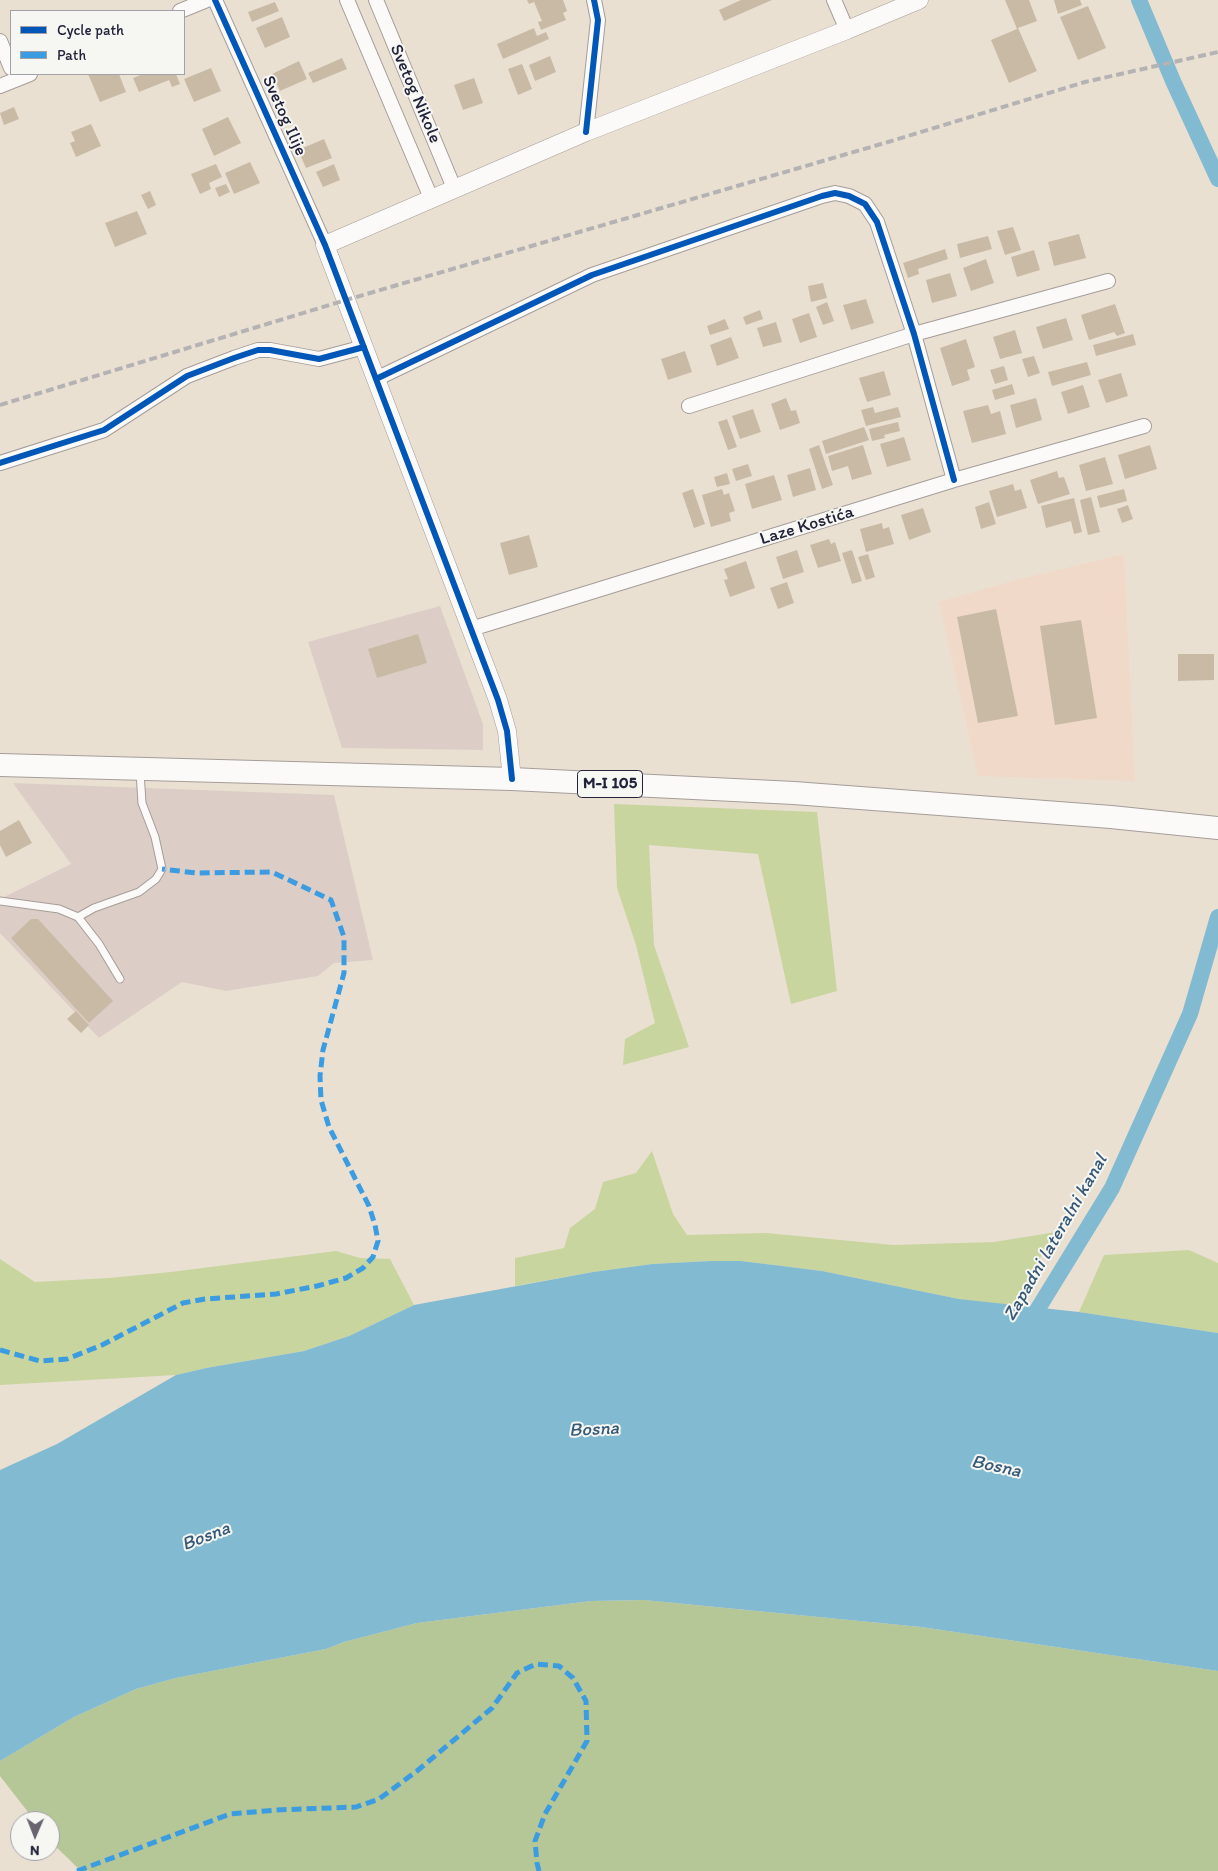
<!DOCTYPE html>
<html>
<head>
<meta charset="utf-8">
<style>
  body { margin:0 }
  #map { position:relative; width:1218px; height:1871px; overflow:hidden; background:#eae0d2; font-family:Itim,sans-serif }
  canvas { display:block }
  .legend { position:absolute; left:10px; top:10px; width:175px; height:65px; box-sizing:border-box; background:#f6f6f2; border:1px solid #a1a1a9; margin:0; padding:6px 9px; list-style:none; font-size:15px; color:#22223b }
  .legend li { display:flex; align-items:center; gap:10px; height:25px }
  .legend b { width:25px; border:1px solid #a1a1a9 }
  .north { position:absolute; left:10px; top:1811px; width:50px; height:50px; box-sizing:border-box; background:#f6f6f2; border:1px solid #a1a1a9; border-radius:50%; rotate:181deg; font-size:14px; font-weight:700; line-height:20px; text-align:center; color:#22223b }
  .north::after { content:''; display:block; margin:auto; width:18px; height:22px; background:#686470; clip-path:polygon(50% 0,100% 100%,50% 72%,0 100%) }
</style>
</head>
<body>
<div id="map">
<canvas width="1218" height="1871"></canvas>
<ul class="legend">
<li><b style="height:6px;background:#0057b8"></b>Cycle path</li>
<li><b style="height:6px;background:#3c9ce2"></b>Path</li>
</ul>
<div class="north">N</div>
</div>
<script>
const ctx = document.querySelector('canvas').getContext('2d');
ctx.lineJoin = 'round';
function paint(path, color) {
  ctx.fillStyle = color;
  ctx.fill(path, 'evenodd');
}
function poly(rows) {
  const path = new Path2D();
  for (const r of rows) {
    path.moveTo(r[0], r[1]);
    for (let i = 2; i < r.length; i += 2) path.lineTo(r[i], r[i + 1]);
  }
  return path;
}
function stroke(path, color, width, dash) {
  ctx.strokeStyle = color;
  ctx.lineWidth = width;
  ctx.lineCap = dash ? 'butt' : 'round';
  ctx.setLineDash(dash || []);
  ctx.stroke(path);
}
function write(font, color, halo, rows, align = 'center') {
  ctx.font = font + ' Itim,sans-serif';
  ctx.lineWidth = 4;
  ctx.setLineDash([]);
  ctx.textBaseline = 'middle';
  ctx.strokeStyle = halo;
  ctx.fillStyle = color;
  for (const [text, x, y, turn = 0] of rows) {
    ctx.save();
    ctx.translate(x, y);
    ctx.rotate((+turn || 0) * Math.PI / 180);
    ctx.textAlign = isNaN(turn) ? turn : align;
    if (halo) ctx.strokeText(text, 0, 0);
    ctx.fillText(text, 0, 0);
    ctx.restore();
  }
}
paint(poly([
  [1124,554,1135,781,978,776,939,602,1016,580]
]), '#f0d9c8');
paint(poly([
  [440,606,483,724,483,750,342,748,308,642],
  [13,783,334,795,373,960,334,963,318,976,226,991,182,982,99,1038,0,933,0,899,71,864]
]), '#dccec6');
paint(poly([
  [614,804,817,812,837,991,791,1004,758,854,649,845,654,945,689,1047,623,1065,625,1039,655,1023,636,945,617,888],
  [652,1151,673,1214,687,1235,766,1233,893,1245,994,1242,1056,1232,1028,1278,1015,1306,959,1299,822,1271,741,1261,710,1261,652,1264,593,1272,515,1286,515,1258,564,1248,570,1228,595,1209,603,1182,636,1173],
  [1189,1250,1218,1263,1218,1333,1079,1312,1104,1255],
  [336,1251,360,1258,390,1259,414,1305,349,1336,304,1351,206,1368,176,1375,0,1385,0,1259,35,1282,109,1278,171,1272]
]), '#c8d59e');
paint(poly([
  [644,1600,921,1627,1218,1671,1218,1871,81,1871,50,1841,50,1821,35,1821,0,1776,0,1761,74,1717,136,1689,176,1678,326,1649,344,1642,417,1623,591,1601]
]), '#b5c697');
paint(poly([
  [710,1261,741,1261,782,1266,822,1271,959,1299,1079,1312,1218,1333,1218,1671,921,1627,644,1600,591,1601,417,1623,344,1642,326,1649,176,1678,136,1689,74,1717,0,1761,0,1470,57,1444,176,1375,206,1368,304,1351,349,1336,414,1305,593,1272,652,1264]
]), '#82bbd1');
stroke(poly([
  [1139,0,1173,81,1218,179],
  [1028,1325,1112,1188,1190,1014,1218,917]
]), '#82bbd1', 16);
paint(poly([
  [527,0,563,0,567,11,563,13,566,20,541,30,538,22,542,21,534,2,529,4],
  [741,0,772,0,724,21,719,10],
  [1005,0,1029,0,1037,21,1018,28,1037,71,1009,83,991,40,1017,29],
  [1054,0,1080,0,1082,5,1058,14],
  [275,2,279,11,252,22,248,12],
  [1088,6,1106,48,1078,60,1060,17],
  [282,17,290,37,265,48,256,28],
  [534,28,537,36,546,32,549,39,503,59,497,44],
  [550,56,556,72,535,81,529,65],
  [342,58,347,69,313,83,308,73],
  [299,61,307,79,280,91,272,74],
  [522,64,532,89,518,95,508,69],
  [211,68,221,91,194,102,184,79],
  [88,74,119,74,126,92,100,102],
  [143,74,176,74,180,84,172,87,169,80,139,92,133,78],
  [474,78,483,103,463,110,454,85],
  [14,107,19,119,4,125,0,113],
  [228,117,241,143,214,156,202,129],
  [91,124,101,146,76,157,70,143,75,141,71,132],
  [324,139,332,158,306,168,298,150],
  [250,162,260,183,234,194,225,173],
  [216,164,222,177,209,183,211,189,200,194,191,174],
  [334,164,340,180,323,187,316,172],
  [226,184,230,192,219,197,215,188],
  [150,191,156,205,148,209,141,195],
  [137,211,147,234,115,247,105,223],
  [1013,227,1021,250,1005,255,997,231],
  [1079,234,1086,258,1054,266,1048,242],
  [988,236,992,249,960,258,957,244],
  [945,249,948,259,918,269,919,274,908,278,903,263],
  [1034,250,1040,270,1017,277,1011,257],
  [986,259,994,283,971,291,963,268],
  [950,273,957,296,932,303,926,280],
  [823,283,827,298,811,302,808,286],
  [866,299,874,323,851,330,843,305],
  [827,302,834,321,823,325,816,307],
  [1115,304,1125,333,1117,336,1114,332,1089,340,1081,315],
  [760,310,763,319,746,325,743,317],
  [809,313,817,337,800,343,792,319],
  [1066,318,1073,340,1043,349,1036,327],
  [725,319,729,329,710,335,707,326],
  [776,322,782,342,763,347,757,328],
  [1015,330,1022,353,1000,359,993,337],
  [1133,334,1136,345,1096,356,1093,345],
  [731,337,739,358,717,366,710,345],
  [966,339,975,367,967,370,970,380,952,386,940,348],
  [685,351,692,372,668,380,661,359],
  [1034,356,1040,373,1028,377,1022,359],
  [1087,362,1091,375,1052,386,1048,372],
  [1004,366,1008,380,995,384,990,370],
  [884,371,891,395,867,402,859,378],
  [1121,373,1128,396,1106,403,1098,380],
  [1012,384,1015,394,995,400,992,390],
  [1083,385,1090,407,1068,414,1061,392],
  [786,398,791,411,796,410,800,423,780,430,771,404],
  [1036,398,1042,420,1016,428,1010,405],
  [988,405,991,414,1000,411,1006,434,972,443,963,411],
  [873,407,875,413,898,407,901,417,866,426,861,410],
  [753,409,761,432,740,439,732,416],
  [727,419,737,447,728,450,718,422],
  [898,422,900,431,884,435,885,438,872,441,869,429],
  [864,427,869,440,826,454,822,441],
  [904,437,911,460,887,467,880,444],
  [819,445,833,485,822,489,809,449],
  [863,445,872,474,852,480,848,466,832,471,828,456],
  [1150,445,1157,469,1125,479,1118,455],
  [1105,457,1113,484,1086,491,1079,465],
  [748,464,752,476,736,481,732,469],
  [810,468,816,490,793,497,787,475],
  [1057,471,1059,478,1064,477,1070,494,1038,504,1030,480],
  [727,473,730,484,717,487,714,477],
  [774,475,782,500,752,509,745,484],
  [1013,484,1015,491,1021,489,1027,508,997,517,989,491],
  [693,489,705,524,694,528,682,493],
  [722,489,724,495,729,493,735,511,729,513,731,521,711,527,702,495],
  [1124,489,1127,501,1100,508,1097,496],
  [1091,497,1100,532,1088,535,1080,500],
  [1074,498,1082,532,1074,534,1071,521,1046,528,1041,506],
  [989,502,996,524,981,529,975,507],
  [1128,505,1133,519,1122,523,1117,509],
  [923,508,931,532,909,540,901,515],
  [882,523,883,529,889,527,894,544,866,552,860,529],
  [529,535,538,567,509,575,500,543],
  [829,539,831,544,835,542,841,561,818,568,810,545],
  [797,550,804,572,783,579,776,557],
  [852,550,862,581,852,584,842,553],
  [868,554,875,577,866,580,858,557],
  [746,561,755,588,730,597,724,580,728,579,724,569],
  [787,582,794,603,778,609,770,588],
  [996,609,1018,716,978,723,957,617],
  [1081,620,1097,718,1055,725,1040,626],
  [418,634,427,663,377,678,368,649],
  [1178,654,1214,654,1214,680,1178,681],
  [19,820,32,843,6,857,0,845,0,831],
  [31,919,38,919,113,1001,89,1023,11,938],
  [76,1011,89,1025,81,1033,67,1019]
]), '#c9baa6');
const service = poly([
  [0,901,59,909,78,917],
  [120,979,99,944,78,917,94,908,139,892,156,879,162,869,155,837,142,803,140,772]
]);
const minor = poly([
  [215,0,325,245],
  [347,0,431,198],
  [376,0,454,188],
  [834,0,847,30],
  [180,11,207,0],
  [0,41,11,68],
  [0,86,30,74],
  [586,132,598,20,594,0],
  [376,379,592,275,822,196,835,193,849,196,865,204,877,222,914,334,954,480],
  [689,406,914,334,1108,281],
  [0,463,104,430,187,376,234,358,258,350,270,350,319,359,364,347],
  [471,629,954,480,1144,426]
]);
const tertiary = poly([
  [512,779,507,731,498,700,325,245,586,132,847,30,919,0]
]);
const primary = poly([
  [0,765,512,779,794,793,1111,817,1218,828]
]);
stroke(service, '#a49d99', 9);
stroke(minor, '#a49d99', 16);
stroke(tertiary, '#a49d99', 19);
stroke(primary, '#a49d99', 24);
stroke(service, '#fcfaf8', 7);
stroke(minor, '#fcfaf8', 14);
stroke(tertiary, '#fcfaf8', 18);
stroke(primary, '#fcfaf8', 22);
stroke(poly([
  [0,405,346,300,888,142,1085,82,1218,52]
]), '#b4b2b3', 4, [8, 4]);
stroke(poly([
  [0,1350,40,1361,67,1359,102,1345,183,1303,205,1299,276,1294,317,1286,346,1278,363,1268,373,1257,378,1241,375,1225,369,1206,329,1127,321,1100,320,1076,323,1050,344,973,344,937,331,900,272,872,196,873,162,869],
  [77,1871,230,1814,276,1810,356,1807,379,1799,417,1771,492,1708,517,1673,536,1664,559,1666,573,1678,586,1701,587,1741,545,1814,535,1841,537,1863,539,1871]
]), '#3c9ce2', 5, [10, 5]);
stroke(poly([
  [215,0,325,245,498,700,507,731,512,779],
  [586,132,598,20,594,0],
  [376,379,592,275,822,196,835,193,849,196,865,204,877,222,914,334,954,480],
  [0,463,104,430,187,376,234,358,258,350,270,350,319,359,364,347]
]), '#0057b8', 6);
for (const [x, y, w] of [
  [610,784,65]
]) {
  const box = new Path2D();
  box.roundRect(x - w / 2, y - 13.5, w, 27, 4);
  ctx.fillStyle = '#f6f6f2';
  ctx.fill(box);
  stroke(box, '#22223b', 1);
}
write('bold 16px', '#22223b', null, [
  ["M-I 105",610,784]
]);
write('18px', '#22223b', '#f6f6f2', [
  ["Svetog Nikole",415,94,67],
  ["Svetog Ilije",284,116,66],
  ["Laze Kostića",807,526,-17]
]);
write('italic 19px', '#365977', '#f6f6f2', [
  ["Zapadni lateralni kanal",1056,1238,-60],
  ["Bosna",594,1430,-3],
  ["Bosna",996,1467,12],
  ["Bosna",206,1537,-21]
]);
</script>
</body>
</html>
